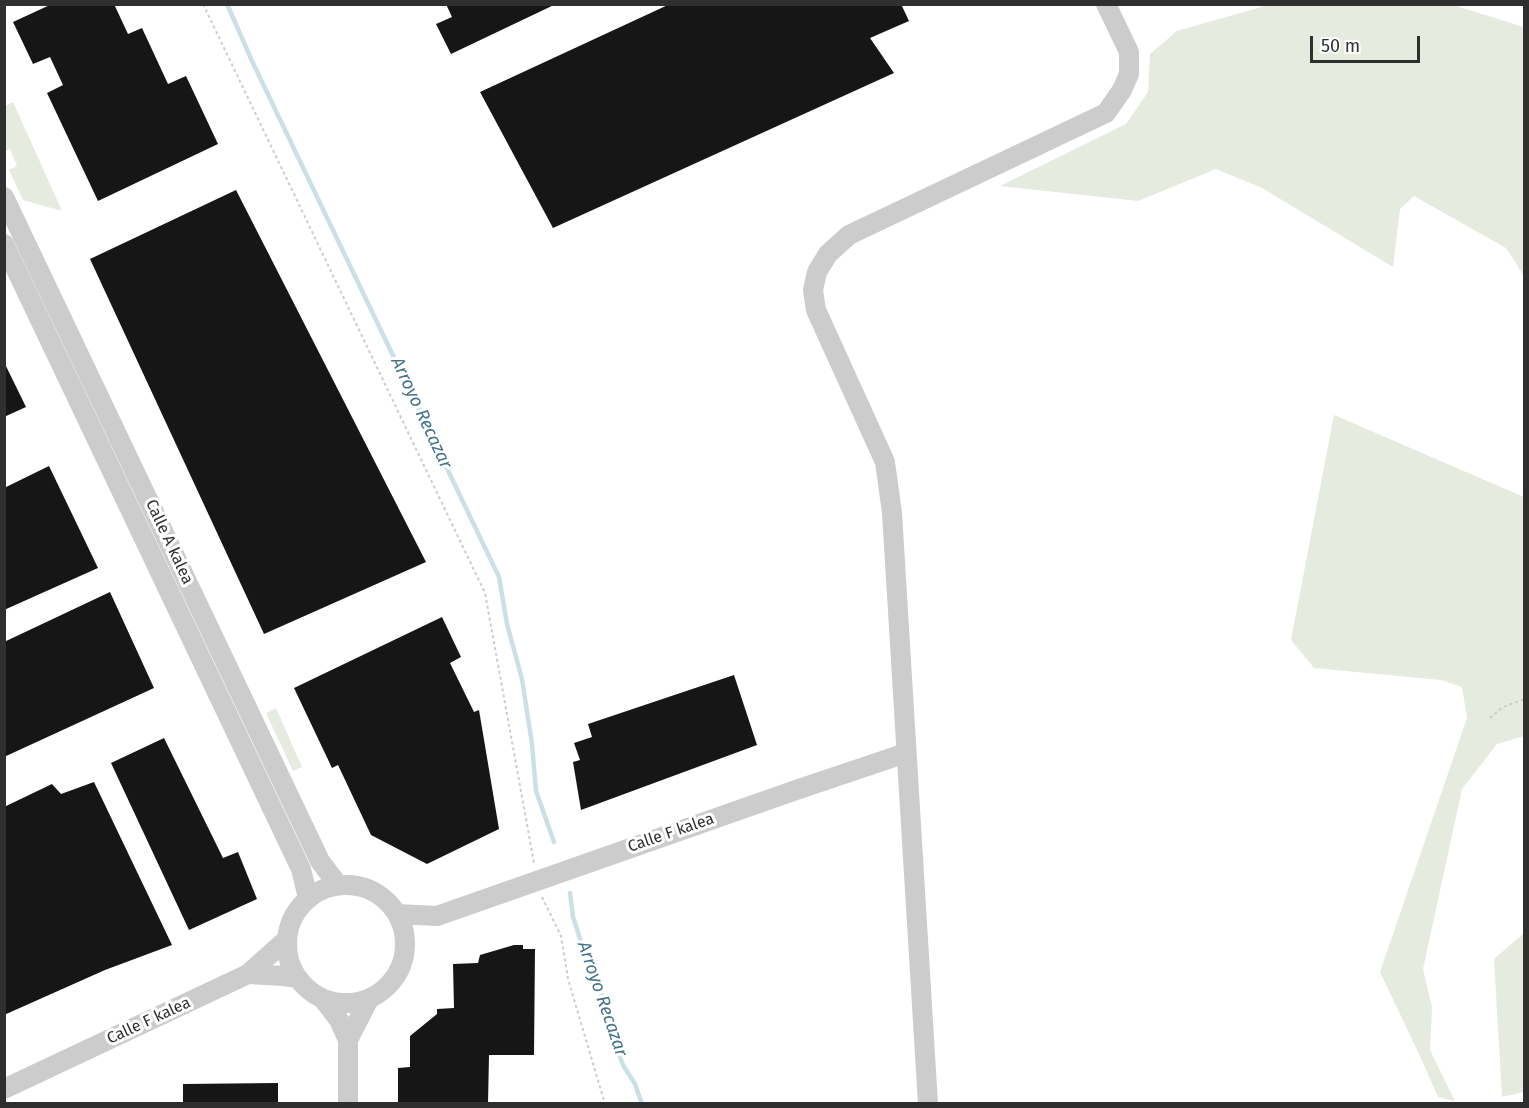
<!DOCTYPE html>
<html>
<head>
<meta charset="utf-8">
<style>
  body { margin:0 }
  #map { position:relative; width:1529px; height:1108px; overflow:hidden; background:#fff; font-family:"Fira Sans",sans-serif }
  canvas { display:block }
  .frame { position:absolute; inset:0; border:6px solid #2f2f2f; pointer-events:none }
  .scale { position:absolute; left:1310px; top:36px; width:110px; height:27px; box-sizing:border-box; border:3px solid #2f2f2f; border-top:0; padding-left:8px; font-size:18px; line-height:21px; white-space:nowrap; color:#2f2f2f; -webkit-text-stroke:4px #fff; paint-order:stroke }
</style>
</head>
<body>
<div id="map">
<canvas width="1529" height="1108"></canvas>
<div class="frame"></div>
<div class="scale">50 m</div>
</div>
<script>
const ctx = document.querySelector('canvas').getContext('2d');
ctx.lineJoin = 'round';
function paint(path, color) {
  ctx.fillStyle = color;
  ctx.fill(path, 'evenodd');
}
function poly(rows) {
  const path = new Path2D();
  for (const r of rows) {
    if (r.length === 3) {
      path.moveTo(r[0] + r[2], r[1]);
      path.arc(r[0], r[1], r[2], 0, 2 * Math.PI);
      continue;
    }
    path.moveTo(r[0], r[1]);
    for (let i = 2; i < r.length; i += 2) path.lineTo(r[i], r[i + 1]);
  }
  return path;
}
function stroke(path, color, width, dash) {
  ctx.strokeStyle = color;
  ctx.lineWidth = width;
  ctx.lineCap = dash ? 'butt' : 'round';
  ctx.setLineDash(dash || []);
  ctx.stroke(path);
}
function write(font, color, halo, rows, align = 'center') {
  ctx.font = font + ' "Fira Sans",sans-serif';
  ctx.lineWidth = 6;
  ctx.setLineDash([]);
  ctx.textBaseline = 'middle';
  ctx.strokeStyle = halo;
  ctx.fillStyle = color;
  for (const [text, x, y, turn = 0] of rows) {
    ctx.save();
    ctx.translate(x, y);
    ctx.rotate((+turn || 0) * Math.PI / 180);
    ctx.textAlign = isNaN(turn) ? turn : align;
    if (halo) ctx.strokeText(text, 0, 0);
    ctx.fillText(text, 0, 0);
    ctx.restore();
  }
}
paint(poly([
  [1272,4,1453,5,1524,27,1524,276,1506,248,1414,196,1400,209,1393,267,1262,188,1216,169,1138,201,1000,186,1126,124,1148,92,1150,54,1177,31],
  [13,102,62,211,23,200,9,170,17,166,10,149,5,151,5,106],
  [1334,415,1524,497,1524,736,1497,744,1462,789,1423,969,1432,1007,1430,1050,1455,1101,1438,1097,1419,1054,1380,972,1467,718,1462,687,1441,680,1314,668,1291,640],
  [276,708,302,767,293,771,266,713],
  [1524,933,1524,1092,1502,1097,1494,959]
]), '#e5ebde');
stroke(poly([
  [227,4,252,61,499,577,507,624,522,679,532,744,536,791,554,842],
  [570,893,573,917,583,948,612,1021,611,1033,623,1065,635,1084,642,1104]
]), '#cbdfe9', 4.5);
paint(poly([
  [52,4,114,4,128,34,142,28,168,84,186,76,218,144,98,201,47,93,63,85,50,57,33,64,13,22],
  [446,4,556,4,451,54,436,24,452,17],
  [670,4,901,4,909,21,870,38,894,73,553,228,480,92],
  [236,190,426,562,264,634,90,259],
  [4,362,26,407,4,417],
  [49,466,98,568,4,610,4,488],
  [110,592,154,688,4,757,4,642],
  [442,617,461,657,450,663,474,712,479,710,499,829,427,864,371,835,338,765,332,768,294,688],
  [734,675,757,745,581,810,573,762,580,760,574,743,592,737,588,724],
  [164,738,223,858,238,852,257,899,189,930,111,763],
  [94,782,172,945,105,970,4,1015,4,807,52,784,61,794],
  [514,945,523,945,523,949,535,949,534,1055,489,1055,488,1104,398,1104,398,1068,410,1067,410,1036,437,1014,437,1009,454,1008,453,964,478,963,480,955],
  [278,1083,278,1104,183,1104,183,1084]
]), '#161616');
stroke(poly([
  [203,4,485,593,534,863],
  [1490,718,1503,707,1524,699],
  [542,897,561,936,568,979,605,1104]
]), '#ccc', 2, [3, 3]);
stroke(poly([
  [4,197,320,861,338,885],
  [4,244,301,869,308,898],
  [346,944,59],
  [397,914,437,916,799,789,906,753],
  [248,974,286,940],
  [323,999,339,1020,348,1040],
  [4,1089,248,974,284,976,297,978],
  [348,1104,348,1040,369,999],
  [928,1104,892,513,885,462,816,310,813,290,817,272,828,254,849,235,1106,113,1122,90,1129,74,1129,52,1106,4]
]), '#ccc', 20);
write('16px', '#2f2f2f', '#fff', [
  ["Calle A kalea",169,542,65],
  ["Calle F kalea",671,833,-19],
  ["Calle F kalea",149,1021,-25]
]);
write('italic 18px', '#44738a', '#fff', [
  ["Arroyo Recazar",421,413,65],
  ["Arroyo Recazar",602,999,71]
]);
</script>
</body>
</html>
